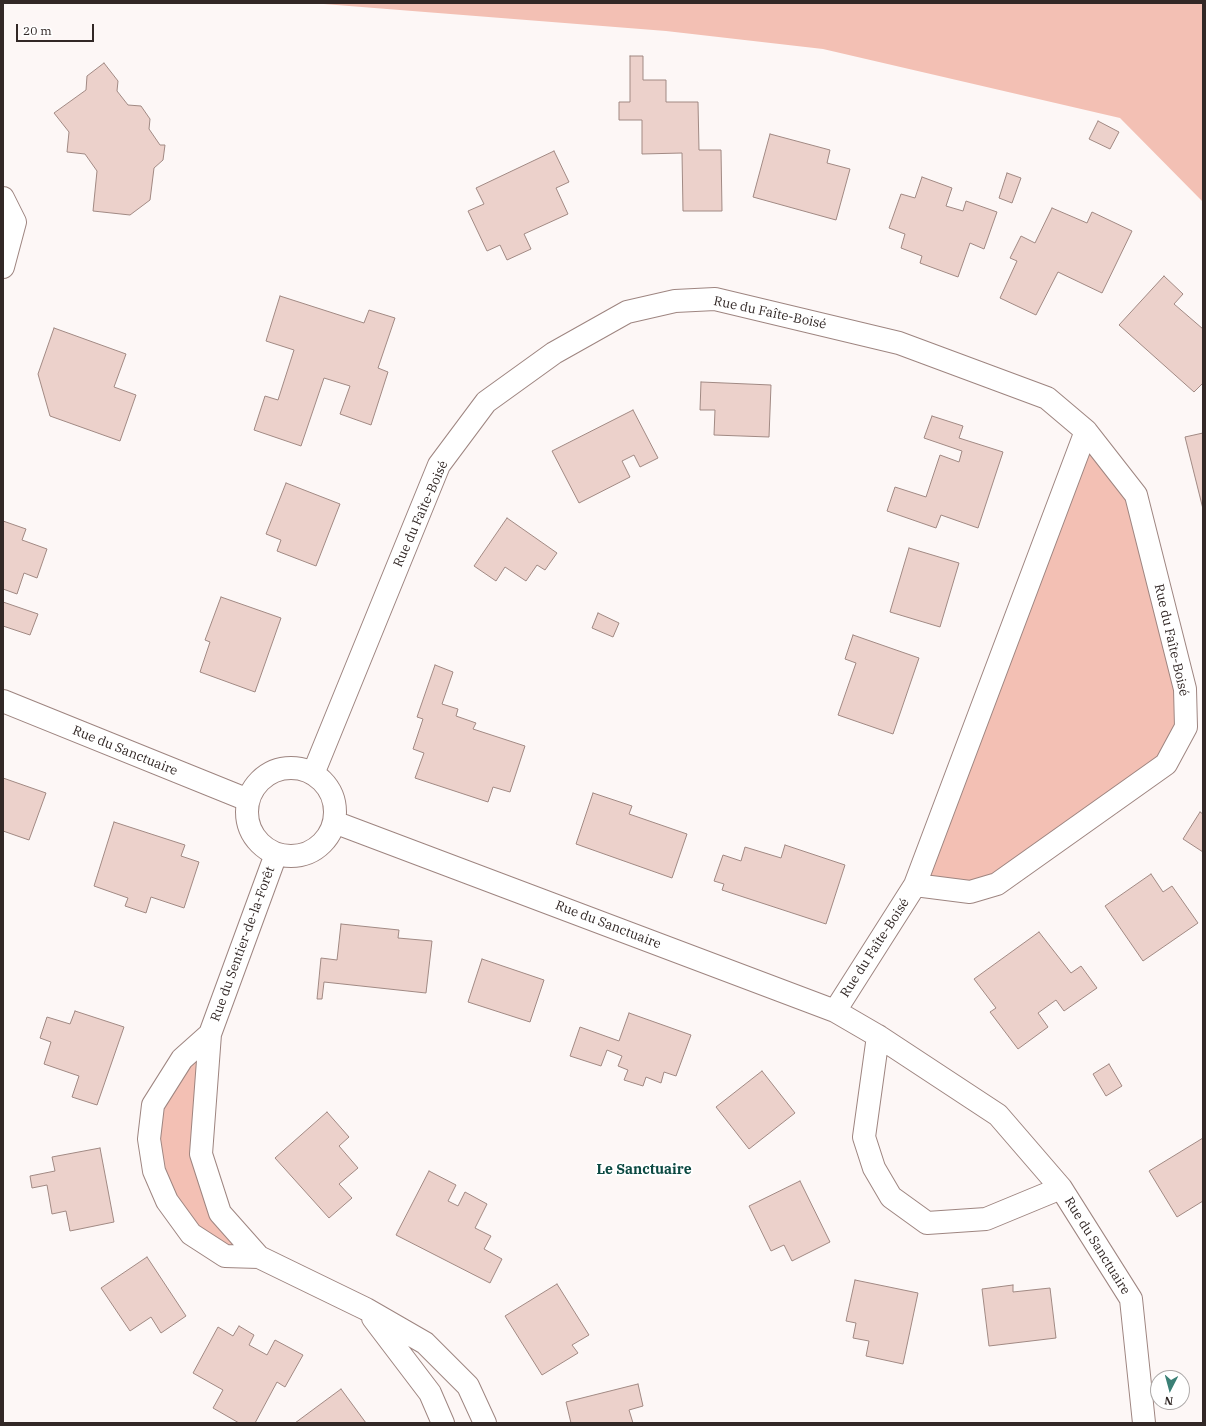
<!DOCTYPE html>
<html>
<head>
<meta charset="utf-8">
<style>
  body { margin:0 }
  #map { position:relative; width:1206px; height:1426px; overflow:hidden; background:#fdf7f6; font-family:"IBM Plex Serif",serif }
  canvas { display:block }
  .frame { position:absolute; inset:0; border:4px solid #322826; pointer-events:none }
  .north { position:absolute; left:1150px; top:1370px; width:40px; height:40px; box-sizing:border-box; background:#fff; border:1px solid #ada9a8; border-radius:50%; rotate:186deg; font-size:11px; font-weight:700; line-height:16px; text-align:center; color:#322826 }
  .north::after { content:''; display:block; margin:auto; width:14px; height:18px; background:#3b8076; clip-path:polygon(50% 0,100% 100%,50% 72%,0 100%) }
  .scale { position:absolute; left:16px; top:24px; width:78px; height:18px; box-sizing:border-box; border:2px solid #322826; border-top:0; padding-left:5px; font-size:12px; line-height:14px; white-space:nowrap; color:#322826; -webkit-text-stroke:3px #fff; paint-order:stroke }
</style>
</head>
<body>
<div id="map">
<canvas width="1206" height="1426"></canvas>
<div class="frame"></div>
<div class="north">N</div>
<div class="scale">20 m</div>
</div>
<script>
const ctx = document.querySelector('canvas').getContext('2d');
ctx.lineJoin = 'round';
function paint(path, color) {
  ctx.fillStyle = color;
  ctx.fill(path, 'evenodd');
}
function poly(rows) {
  const path = new Path2D();
  for (const r of rows) {
    if (r.length === 3) {
      path.moveTo(r[0] + r[2], r[1]);
      path.arc(r[0], r[1], r[2], 0, 2 * Math.PI);
      continue;
    }
    path.moveTo(r[0], r[1]);
    for (let i = 2; i < r.length; i += 2) path.lineTo(r[i], r[i + 1]);
  }
  return path;
}
function stroke(path, color, width, dash) {
  ctx.strokeStyle = color;
  ctx.lineWidth = width;
  ctx.lineCap = dash ? 'butt' : 'round';
  ctx.setLineDash(dash || []);
  ctx.stroke(path);
}
function write(font, color, halo, rows, align = 'center') {
  ctx.font = font + ' "IBM Plex Serif",serif';
  ctx.lineWidth = 4;
  ctx.setLineDash([]);
  ctx.textBaseline = 'middle';
  ctx.strokeStyle = halo;
  ctx.fillStyle = color;
  for (const [text, x, y, turn = 0] of rows) {
    ctx.save();
    ctx.translate(x, y);
    ctx.rotate((+turn || 0) * Math.PI / 180);
    ctx.textAlign = isNaN(turn) ? turn : align;
    if (halo) ctx.strokeText(text, 0, 0);
    ctx.fillText(text, 0, 0);
    ctx.restore();
  }
}
paint(poly([
  [311,3,1203,3,1203,202,1120,118,823,49,666,31],
  [1086,431,1136,495,1185,689,1166,764,997,884,915,885],
  [210,1034,201,1154,220,1213,259,1257,191,1234,149,1139,182,1059]
]), '#f3c0b4');
const building = poly([
  [630,56,643,56,643,80,666,80,666,102,698,102,699,150,721,150,722,211,683,211,682,153,642,154,642,120,619,120,619,102,630,102,630,56],
  [104,63,118,81,117,91,128,105,141,106,150,119,149,129,160,145,165,145,163,160,154,168,150,200,130,215,93,211,97,171,85,154,67,152,69,132,54,113,86,90,87,76,104,63],
  [1098,121,1119,132,1110,149,1089,139,1098,121],
  [770,134,830,150,827,163,850,169,836,220,753,197,770,134],
  [554,151,569,182,556,188,568,214,524,234,531,249,507,260,500,245,487,251,468,211,484,204,476,188,554,151],
  [1007,173,1021,178,1012,203,999,198,1007,173],
  [922,177,952,188,946,206,963,211,966,201,997,212,984,249,970,243,958,277,920,263,922,256,901,248,905,234,889,228,901,194,915,198,922,177],
  [1052,208,1087,223,1092,212,1132,231,1102,293,1058,272,1036,315,1000,298,1017,261,1010,258,1021,236,1035,243,1052,208],
  [1164,276,1183,294,1174,304,1203,329,1203,383,1194,392,1119,325,1164,276],
  [280,296,364,323,369,310,395,318,378,368,388,372,371,425,340,414,350,386,324,378,301,446,254,430,265,396,278,400,294,350,266,341,280,296],
  [54,328,126,354,114,387,136,395,120,441,50,416,38,374,54,328],
  [701,382,771,385,769,437,714,435,715,410,700,410,701,382],
  [633,410,658,458,640,467,634,455,622,461,630,477,579,503,552,451,633,410],
  [932,416,963,426,959,438,1003,452,978,528,941,515,936,528,887,511,895,487,926,497,940,455,959,462,962,451,924,438,932,416],
  [1203,433,1203,509,1185,437,1203,433],
  [286,483,340,504,316,566,277,551,281,540,266,534,286,483],
  [507,518,557,553,545,570,537,565,526,581,505,567,496,581,474,566,507,518],
  [3,521,26,529,22,540,47,549,37,578,24,573,17,594,3,589,3,521],
  [909,548,959,563,940,627,890,612,909,548],
  [221,597,281,618,255,692,200,672,210,642,205,640,221,597],
  [3,602,38,614,30,635,3,626,3,602],
  [598,613,619,623,613,637,592,628,598,613],
  [853,635,919,658,893,734,838,715,856,663,845,659,853,635],
  [435,665,453,672,442,704,458,709,456,716,476,723,473,729,525,746,510,792,493,787,488,802,415,778,424,753,413,749,423,719,417,717,435,665],
  [3,778,46,793,29,840,3,831,3,778],
  [593,793,632,806,629,814,687,834,672,878,576,844,593,793],
  [1200,812,1203,814,1203,852,1183,839,1200,812],
  [114,822,185,845,181,856,199,862,184,908,151,897,146,913,125,906,128,898,94,886,114,822],
  [785,845,845,865,826,924,722,890,724,884,714,881,723,855,741,861,745,847,781,858,785,845],
  [1151,874,1163,892,1172,886,1198,923,1143,961,1105,906,1151,874],
  [341,924,399,930,398,938,432,941,426,993,324,982,322,999,317,999,321,958,337,960,341,924],
  [1039,932,1071,973,1081,966,1097,988,1064,1011,1056,1000,1038,1013,1048,1027,1018,1049,990,1012,996,1008,974,979,1039,932],
  [482,959,544,980,530,1022,468,1002,482,959],
  [75,1011,124,1027,97,1105,72,1097,79,1076,44,1064,51,1042,40,1038,47,1017,70,1024,75,1011],
  [629,1013,691,1035,676,1076,664,1072,661,1083,646,1077,643,1086,624,1080,628,1070,618,1066,622,1056,607,1050,601,1066,570,1056,580,1027,619,1041,629,1013],
  [1109,1064,1122,1086,1106,1096,1093,1074,1109,1064],
  [762,1071,795,1113,749,1149,716,1107,762,1071],
  [327,1112,349,1137,339,1146,358,1168,339,1184,352,1198,329,1218,275,1158,327,1112],
  [1203,1138,1203,1201,1177,1217,1149,1171,1203,1138],
  [100,1148,114,1222,70,1231,66,1211,52,1214,47,1185,32,1188,30,1176,55,1171,52,1157,100,1148],
  [429,1171,456,1185,448,1201,458,1206,465,1192,487,1204,475,1228,491,1236,484,1249,502,1259,490,1283,396,1235,429,1171],
  [800,1181,830,1242,792,1261,784,1245,771,1251,749,1206,800,1181],
  [147,1257,186,1316,161,1333,151,1317,130,1331,101,1288,147,1257],
  [855,1280,918,1293,903,1364,866,1356,869,1341,853,1338,856,1323,846,1321,855,1280],
  [557,1284,589,1335,572,1345,578,1353,542,1375,505,1316,557,1284],
  [1013,1285,1013,1292,1050,1288,1056,1338,989,1346,982,1289,1013,1285],
  [239,1326,254,1335,249,1345,267,1355,275,1340,303,1355,285,1387,277,1382,255,1423,239,1423,213,1408,223,1390,193,1373,218,1327,233,1336,239,1326],
  [638,1384,643,1406,629,1410,633,1423,571,1423,566,1402,638,1384],
  [341,1389,366,1423,295,1423,341,1389]
]);
paint(building, '#ecd1cb');
stroke(building, '#a18983', 1);
const minor = poly([
  [3,198,15,222,3,267],
  [3,701,248,800],
  [291,812,44],
  [313,774,439,465,486,402,554,353,627,312,675,301,715,299,899,343,1047,398,1086,431,915,885,835,1011],
  [334,822,835,1011,878,1036,998,1115,1061,1188,1131,1299,1144,1423],
  [276,854,210,1034,201,1154,220,1213,259,1257,366,1309,425,1343,468,1386,485,1423],
  [915,885,970,892,997,884,1166,764,1186,727,1185,689,1136,495,1086,431],
  [210,1034,182,1059,153,1105,149,1139,154,1171,167,1201,191,1234,225,1256,259,1257],
  [878,1036,864,1137,874,1168,891,1197,927,1223,986,1219,1061,1188],
  [373,1318,430,1393,443,1423]
]);
stroke(minor, '#9e8580', 24);
stroke(minor, '#fff', 22);
write('13px', '#322826', '#fff', [
  ["Rue du Faîte-Boisé",770,313,12],
  ["Rue du Faîte-Boisé",421,514,-66],
  ["Rue du Faîte-Boisé",1171,640,77],
  ["Rue du Sanctuaire",125,751,22],
  ["Rue du Sanctuaire",608,925,21],
  ["Rue du Sentier-de-la-Forêt",243,944,-70],
  ["Rue du Faîte-Boisé",875,948,-57],
  ["Rue du Sanctuaire",1097,1246,58]
]);
write('bold 14px', '#0c4942', '#fff', [
  ["Le Sanctuaire",644,1170]
]);
</script>
</body>
</html>
